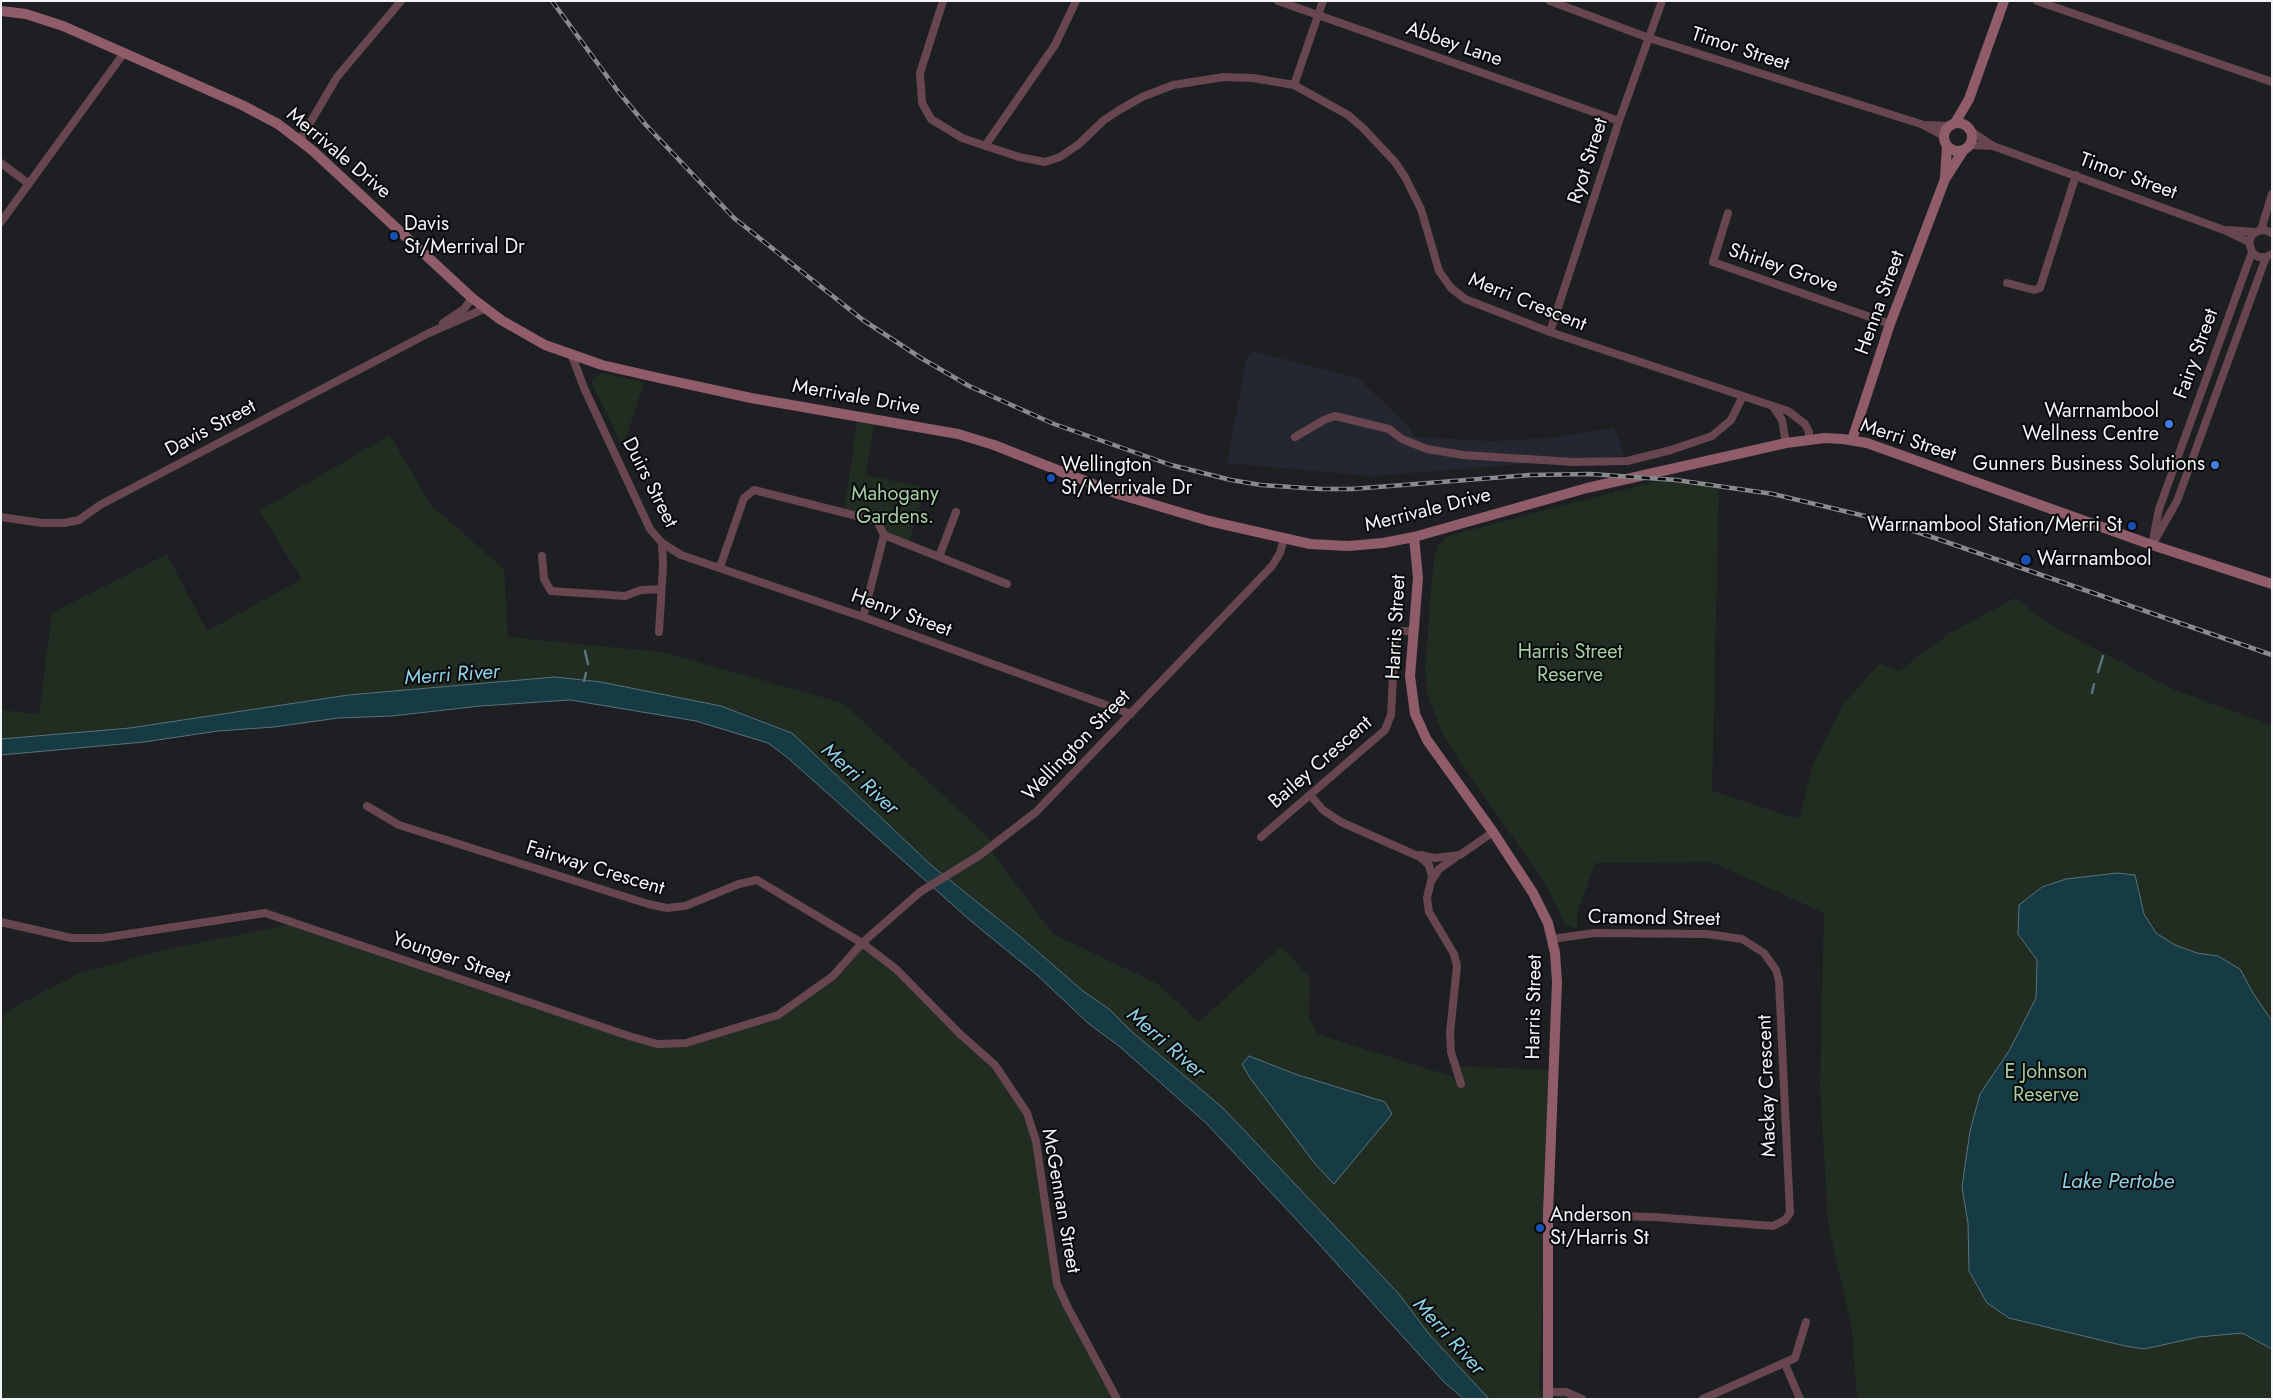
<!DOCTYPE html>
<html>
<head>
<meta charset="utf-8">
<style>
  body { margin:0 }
  #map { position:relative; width:2273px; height:1400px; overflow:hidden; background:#1d1f23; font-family:Jost,sans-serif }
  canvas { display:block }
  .frame { position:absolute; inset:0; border:2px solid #f3f4f8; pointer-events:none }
</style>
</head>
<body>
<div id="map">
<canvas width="2273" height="1400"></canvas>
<div class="frame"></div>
</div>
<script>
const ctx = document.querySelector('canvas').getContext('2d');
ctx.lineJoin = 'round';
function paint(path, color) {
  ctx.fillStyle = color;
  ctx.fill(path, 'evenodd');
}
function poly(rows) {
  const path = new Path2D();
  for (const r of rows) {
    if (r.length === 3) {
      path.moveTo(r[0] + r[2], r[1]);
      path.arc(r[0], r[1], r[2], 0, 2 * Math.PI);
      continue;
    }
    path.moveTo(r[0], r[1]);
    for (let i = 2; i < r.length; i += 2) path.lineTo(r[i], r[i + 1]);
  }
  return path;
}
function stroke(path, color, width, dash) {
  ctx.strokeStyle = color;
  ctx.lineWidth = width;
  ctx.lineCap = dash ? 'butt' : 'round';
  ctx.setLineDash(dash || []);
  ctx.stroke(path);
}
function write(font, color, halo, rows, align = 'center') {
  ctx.font = font + ' Jost,sans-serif';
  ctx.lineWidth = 4;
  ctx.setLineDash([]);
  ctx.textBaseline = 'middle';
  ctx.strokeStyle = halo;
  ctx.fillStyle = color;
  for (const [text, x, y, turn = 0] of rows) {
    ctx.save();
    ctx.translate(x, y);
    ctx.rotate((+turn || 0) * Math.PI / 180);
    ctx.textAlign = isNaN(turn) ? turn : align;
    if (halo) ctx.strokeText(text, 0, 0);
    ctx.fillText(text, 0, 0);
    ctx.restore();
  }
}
paint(poly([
  [1252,351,1358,378,1410,427,1414,437,1493,441,1550,438,1614,428,1625,456,1371,476,1227,463,1247,357]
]), '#242732');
paint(poly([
  [601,373,644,382,627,435,621,443,593,386,592,381],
  [858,416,875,419,866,475,926,488,908,545,884,535,877,521,844,512],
  [390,435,431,505,504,569,508,637,662,652,843,703,986,835,994,844,989,848,1053,934,1158,984,1199,1022,1282,946,1310,979,1309,1018,1317,1034,1454,1077,1456,1066,1552,1070,1539,1390,1566,1392,1582,1399,1562,1399,1548,1392,1548,1399,1489,1399,1429,1334,1399,1294,1223,1108,1131,1031,1108,1009,1083,991,1022,938,932,866,792,733,761,719,721,706,601,682,555,677,348,695,130,728,1,739,1,710,39,714,52,613,167,554,207,631,302,579,259,511],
  [1661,480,1719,485,1712,791,1799,819,1813,764,1843,705,1879,664,1899,671,1950,633,2015,598,2050,625,2177,691,2272,725,2272,1399,1857,1399,1852,1330,1828,1224,1820,1087,1824,913,1711,862,1595,863,1577,914,1577,929,1566,925,1544,881,1461,764,1441,731,1427,692,1425,669,1433,566,1437,546,1447,536],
  [298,923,657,1044,686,1043,778,1015,833,976,862,943,896,969,995,1065,1011,1087,1036,1141,1057,1284,1117,1399,1,1399,1,1021,9,1010,77,974,163,950]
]), '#202d20');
const water = poly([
  [555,677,601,682,721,706,792,733,932,866,1022,938,1083,991,1109,1009,1131,1031,1223,1108,1399,1294,1429,1334,1489,1399,1464,1399,1445,1383,1309,1233,1206,1123,1119,1046,1089,1024,1036,974,972,922,788,758,768,743,696,721,570,700,480,706,392,716,338,718,274,727,218,731,144,742,1,755,1,739,130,728,348,695,555,677],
  [2117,873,2135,875,2144,914,2156,933,2175,945,2197,953,2218,956,2240,969,2253,993,2272,1021,2272,1349,2242,1333,2199,1337,2144,1349,2125,1346,2009,1318,1987,1303,1969,1271,1968,1223,1962,1187,1970,1131,1980,1094,2009,1051,2036,998,2037,960,2018,934,2019,905,2042,887,2066,879,2117,873],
  [1249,1056,1295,1074,1385,1102,1392,1114,1334,1184,1316,1165,1250,1078,1242,1064,1249,1056]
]);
paint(water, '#173b45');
stroke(water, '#59727b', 1);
stroke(poly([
  [585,651,588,664],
  [2098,672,2103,656],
  [584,681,586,673],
  [2092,693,2094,684]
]), '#59727b', 2.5);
stroke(poly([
  [943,1,920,73,922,103,931,119,962,138,1019,157,1045,162,1060,157,1079,144,1104,120,1121,109,1142,97,1173,85,1224,77,1253,78,1294,85,1348,115,1363,128,1395,162,1405,177,1421,209,1439,271,1451,288,1465,299,1550,332,1788,411,1805,424,1809,432,1809,440],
  [1278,1,1619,121],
  [1550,1,1649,38,1921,124,1944,136],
  [2037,1,2272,82],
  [1294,85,1323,1],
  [1926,125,1949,126],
  [1971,131,1993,146,2224,230,2249,242],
  [300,140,337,77,401,1],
  [1970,145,1993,146],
  [985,146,1055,45,1076,1],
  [1,163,29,184],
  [1728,213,1713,262,1890,324],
  [1,222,124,53],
  [2229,230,2255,232],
  [2261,230,2272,194],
  [2272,233,2265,230,2258,231,2252,235,2249,242,2252,252,2258,257,2266,257,2272,254],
  [2007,283,2034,290,2040,288,2076,175],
  [443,323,464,309,472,298],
  [1550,332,1619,121,1662,1],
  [572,356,584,388,650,529,662,543,663,566,659,632],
  [1774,408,1782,420,1786,443],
  [1295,437,1324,420,1335,416,1389,429,1402,439,1427,449,1463,455,1574,462,1627,461,1671,450,1712,436,1731,420,1743,396],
  [1,517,42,523,64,523,79,520,100,505,429,333,486,308],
  [884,535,1007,584],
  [2153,540,2159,509,2252,252],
  [662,543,681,555,863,617,1131,714],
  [2152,545,2177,501,2266,257],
  [542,556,544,579,551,591,625,596,641,590,661,589],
  [939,557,956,512],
  [720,567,744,498,754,490,877,521,884,535,863,617],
  [1311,796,1323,810,1341,822,1420,857,1429,865,1432,877,1427,898,1429,912,1454,954,1457,966,1450,1033,1451,1052,1461,1084],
  [367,806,399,825,648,904,667,908,685,906,739,884,757,880,862,943,896,969,961,1035,995,1065,1027,1113,1036,1141,1057,1284,1067,1306,1117,1399],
  [1261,837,1385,730,1391,715,1395,638,1401,631,1412,631],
  [1420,855,1435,858,1460,855,1493,832],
  [1432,880,1439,869,1455,858],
  [1,922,71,938,102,938,265,913,629,1036,657,1044,686,1043,778,1015,833,976,862,943,920,892,980,855,1036,812,1272,566,1280,553,1284,539],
  [1548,1214,1654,1217,1773,1226,1785,1220,1790,1213,1779,981,1776,970,1764,953,1742,939,1707,934,1594,933,1552,939],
  [1785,1364,1800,1399],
  [1547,1392,1566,1392,1582,1399],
  [1703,1399,1795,1358,1806,1322]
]), '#67464f', 8);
stroke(poly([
  [1,11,26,14,63,26,242,105,278,124,312,150,472,298,501,320,545,345,602,365,659,378,751,398,958,434,994,445,1118,494,1209,521,1310,544,1348,546,1383,543,1414,537,1587,488,1786,443,1825,438,1843,439,1867,443,2152,545,2272,584],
  [1958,137,14],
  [1955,123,1969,99,2004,1],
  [1945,178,1947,146],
  [1852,440,1890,324,1945,179,1963,151],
  [1414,537,1418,578,1410,676,1415,714,1427,740,1493,832,1533,893,1548,923,1555,953,1557,982,1548,1214,1548,1399]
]), '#905c6a', 10);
const rail = poly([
  [552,1,617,90,646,125,734,218,863,320,921,358,969,386,1054,424,1171,465,1231,480,1261,485,1321,489,1352,489,1530,475,1591,474,1676,480,1773,494,1873,518,1929,536,2272,655]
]);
stroke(rail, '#888a8e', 4.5);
stroke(rail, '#08090b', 2.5, [8]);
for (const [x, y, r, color] of [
  [394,236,5,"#1a4fb4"],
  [2169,424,5,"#3f7fe0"],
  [2215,465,5,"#3f7fe0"],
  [1051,478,5,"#1a4fb4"],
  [2132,526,5,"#1a4fb4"],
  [2026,560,6,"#1a4fb4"],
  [1540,1228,5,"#1a4fb4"]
]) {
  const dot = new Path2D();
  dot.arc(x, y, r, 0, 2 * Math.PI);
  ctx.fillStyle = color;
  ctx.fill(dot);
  stroke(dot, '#08090b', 2);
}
write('20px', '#f3f4f8', '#08090b', [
  ["Abbey Lane",1454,45,19],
  ["Timor Street",1740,50,18],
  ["Merrivale Drive",338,154,40],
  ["Ryot Street",1589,161,-72],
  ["Timor Street",2128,177,20],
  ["Shirley Grove",1783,269,19],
  ["Merri Crescent",1527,303,22],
  ["Henna Street",1881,303,-70],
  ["Fairy Street",2197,354,-70],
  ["Merrivale Drive",856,398,10],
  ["Davis Street",211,429,-28],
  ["Merri Street",1908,441,18],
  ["Duirs Street",649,483,63],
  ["Merrivale Drive",1428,511,-14],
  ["Henry Street",901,614,20],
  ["Harris Street",1397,627,-87],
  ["Wellington Street",1077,746,-46],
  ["Bailey Crescent",1321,763,-41],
  ["Fairway Crescent",595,869,17],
  ["Cramond Street",1654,919,1],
  ["Younger Street",451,959,19],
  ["Harris Street",1535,1007,-89],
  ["Mackay Crescent",1768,1086,-92],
  ["McGennan Street",1060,1201,80]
]);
write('20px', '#f3f4f8', '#08090b', [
  ["Davis",404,225],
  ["St/Merrival Dr",404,248],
  ["Warrnambool",2159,412,"right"],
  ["Wellness Centre",2159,435,"right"],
  ["Gunners Business Solutions",2205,465,"right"],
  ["Wellington",1061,466],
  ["St/Merrivale Dr",1061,489],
  ["Warrnambool Station/Merri St",2122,526,"right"],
  ["Warrnambool",2037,560],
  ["Anderson",1550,1216],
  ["St/Harris St",1550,1239]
], 'left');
write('20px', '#a6cfa3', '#08090b', [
  ["Mahogany",895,495],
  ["Gardens.",895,518],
  ["Harris Street",1570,653],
  ["Reserve",1570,676],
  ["E Johnson",2046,1073],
  ["Reserve",2046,1096]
]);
write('italic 21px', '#8dd1e6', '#08090b', [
  ["Merri River",452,676,-4],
  ["Merri River",859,780,42],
  ["Merri River",1165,1044,41],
  ["Lake Pertobe",2118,1183],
  ["Merri River",1448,1337,48]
]);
</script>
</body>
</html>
